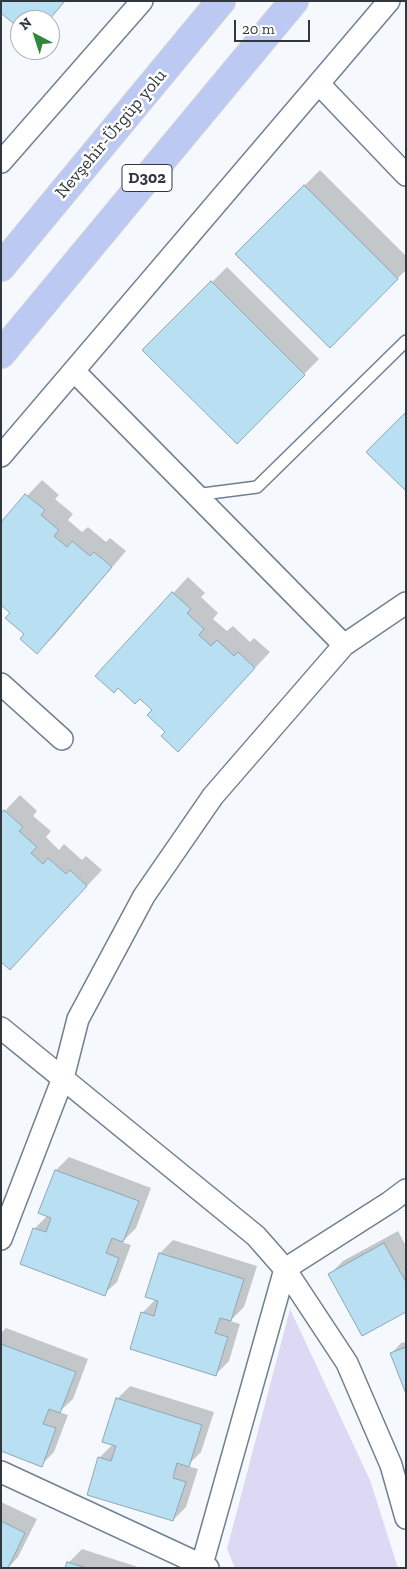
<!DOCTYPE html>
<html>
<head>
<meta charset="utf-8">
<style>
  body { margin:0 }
  #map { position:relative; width:407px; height:1569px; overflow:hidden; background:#f5f9fd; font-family:"Zilla Slab",serif }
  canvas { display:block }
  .frame { position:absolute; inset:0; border:2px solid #30373f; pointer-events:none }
  .north { position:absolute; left:10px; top:10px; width:50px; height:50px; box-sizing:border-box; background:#fff; border:1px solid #acafb2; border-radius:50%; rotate:320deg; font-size:14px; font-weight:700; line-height:20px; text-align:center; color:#30373f }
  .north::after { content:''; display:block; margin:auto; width:18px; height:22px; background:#308939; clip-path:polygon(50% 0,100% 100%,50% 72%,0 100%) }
  .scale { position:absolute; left:234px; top:20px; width:76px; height:22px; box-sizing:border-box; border:2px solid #30373f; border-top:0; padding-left:6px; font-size:15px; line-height:18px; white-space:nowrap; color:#30373f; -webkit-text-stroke:4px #fff; paint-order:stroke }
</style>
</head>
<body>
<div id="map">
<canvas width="407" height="1569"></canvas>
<div class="frame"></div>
<div class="north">N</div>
<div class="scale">20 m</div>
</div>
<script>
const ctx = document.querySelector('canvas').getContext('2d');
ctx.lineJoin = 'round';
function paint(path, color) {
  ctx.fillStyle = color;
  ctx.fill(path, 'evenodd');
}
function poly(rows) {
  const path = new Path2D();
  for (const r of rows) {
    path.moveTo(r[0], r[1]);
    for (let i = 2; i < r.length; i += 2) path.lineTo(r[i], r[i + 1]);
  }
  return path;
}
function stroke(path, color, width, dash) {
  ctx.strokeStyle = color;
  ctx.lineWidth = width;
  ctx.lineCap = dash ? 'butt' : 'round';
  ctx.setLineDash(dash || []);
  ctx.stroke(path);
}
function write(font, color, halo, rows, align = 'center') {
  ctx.font = font + ' "Zilla Slab",serif';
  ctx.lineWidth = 5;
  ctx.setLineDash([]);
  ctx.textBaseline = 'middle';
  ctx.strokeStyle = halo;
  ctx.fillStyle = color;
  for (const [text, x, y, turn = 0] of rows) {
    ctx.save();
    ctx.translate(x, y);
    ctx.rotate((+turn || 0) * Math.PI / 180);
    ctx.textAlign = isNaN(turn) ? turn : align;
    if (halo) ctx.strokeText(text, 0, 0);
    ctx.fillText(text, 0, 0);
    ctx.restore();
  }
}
paint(poly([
  [290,1309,370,1480,398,1568,235,1568,227,1549]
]), '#ddd9f5');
paint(poly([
  [320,170,406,256,406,270,330,346,237,254],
  [227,267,319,359,237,443,144,350],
  [42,480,59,495,55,499,73,514,68,520,82,532,88,527,106,542,110,538,126,551,53,637,37,652,12,613,1,524],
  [188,577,205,593,201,597,218,613,213,619,227,631,233,626,250,642,254,638,270,652,178,750,154,710,140,697,97,676],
  [20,795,37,811,33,816,51,831,46,837,59,850,64,844,82,860,86,856,102,870,10,968,1,815],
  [69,1157,151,1188,136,1228,122,1242,131,1245,117,1282,104,1294,21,1263,35,1228,48,1215,56,1170],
  [398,1231,406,1246,406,1310,330,1274,343,1261],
  [173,1240,257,1266,244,1307,230,1321,240,1324,229,1361,216,1374,142,1313,156,1299,160,1253],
  [6,1328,88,1359,73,1399,59,1412,68,1415,54,1452,41,1465,1,1450,1,1333],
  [406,1342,406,1390,392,1353,401,1343],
  [130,1386,214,1412,201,1452,187,1466,198,1469,186,1507,173,1520,99,1458,113,1444,117,1399],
  [1,1502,37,1519,18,1557,8,1568,1,1568],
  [82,1549,141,1568,67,1568,69,1562]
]), '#0003');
const building = poly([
  [1,1,65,1,49,20,20,20,20,29,1,13,1,1],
  [304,185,398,279,330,348,235,254,304,185],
  [211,281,305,375,237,444,142,350,211,281],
  [406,412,406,491,366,452,406,412],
  [25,494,45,510,41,515,59,530,54,536,67,547,72,541,90,556,94,552,112,567,37,654,20,639,24,634,5,618,10,613,1,605,1,522,25,494],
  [172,592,191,609,187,613,204,629,199,635,211,646,217,640,234,656,238,652,255,668,178,752,161,736,165,732,147,715,152,710,140,699,135,704,118,688,114,693,95,676,172,592],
  [4,810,23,827,19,831,37,847,31,853,43,864,48,858,66,874,70,870,87,886,10,970,1,962,1,813,4,810],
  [55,1170,139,1201,123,1242,112,1238,106,1253,119,1258,105,1296,20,1264,33,1228,46,1232,51,1218,38,1213,55,1170],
  [384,1243,406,1282,406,1312,362,1336,328,1274,384,1243],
  [159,1253,244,1279,231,1321,220,1318,215,1333,228,1337,216,1376,130,1349,141,1312,154,1316,158,1301,145,1297,159,1253],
  [1,1344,76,1372,60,1413,49,1409,43,1424,56,1428,42,1467,1,1451,1,1344],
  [406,1347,406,1394,390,1353,406,1347],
  [116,1398,202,1425,189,1467,177,1463,173,1478,186,1482,173,1521,87,1495,98,1457,111,1461,116,1446,102,1442,116,1398],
  [1,1521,25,1533,8,1568,1,1568,1,1521],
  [67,1562,87,1568,65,1568,67,1562]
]);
paint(building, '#b9dff2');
stroke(building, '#8ea7b3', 1);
const lane = poly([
  [195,495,257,487,406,341]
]);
const street = poly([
  [319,84,406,175],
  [1,162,142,1],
  [1,456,389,1],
  [344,645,406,603],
  [1,684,62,739],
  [1,1028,256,1236,285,1269,347,1363,391,1465,406,1518],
  [1,1239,63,1078,78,1019,144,896,213,796,344,645,74,371],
  [1,1472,208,1568],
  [201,1568,285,1269,390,1202,406,1190]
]);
const highway = poly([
  [1,267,221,1],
  [1,354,294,1]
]);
stroke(lane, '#708092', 14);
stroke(street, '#708092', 24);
stroke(highway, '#d1d3d5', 30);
stroke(lane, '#fff', 11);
stroke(street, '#fff', 21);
stroke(highway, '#bcc9f2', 28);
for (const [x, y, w] of [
  [147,178,50]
]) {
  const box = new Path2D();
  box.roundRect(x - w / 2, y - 13.5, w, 27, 4);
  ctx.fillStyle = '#fff';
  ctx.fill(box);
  stroke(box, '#30373f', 1);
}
write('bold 16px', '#30373f', null, [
  ["D302",147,178]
]);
write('18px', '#30373f', '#fff', [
  ["Nevşehir-Ürgüp yolu",111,134,-50]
]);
</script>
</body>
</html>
